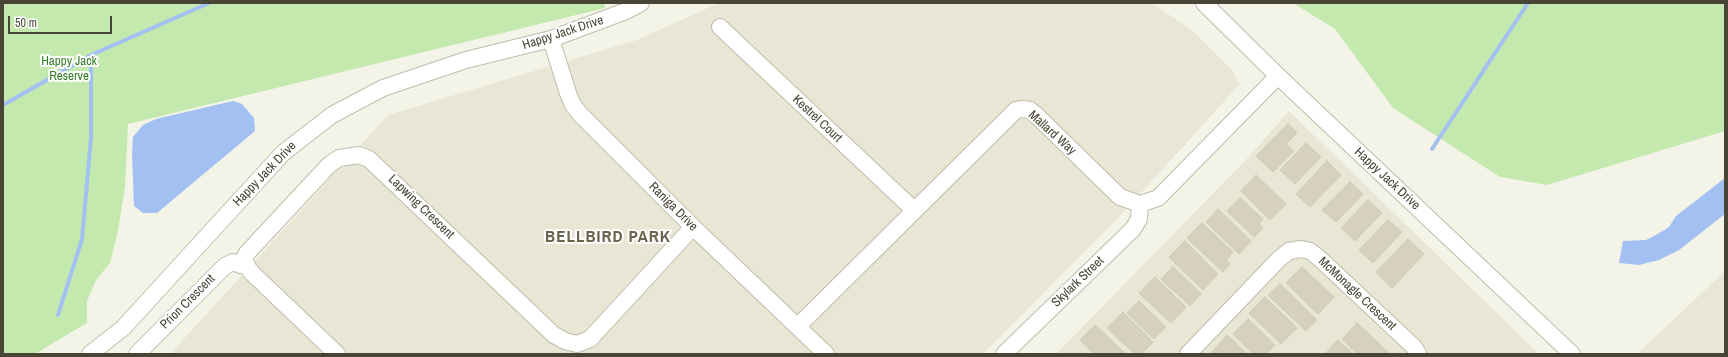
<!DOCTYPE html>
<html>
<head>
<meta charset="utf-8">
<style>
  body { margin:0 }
  #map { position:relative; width:1728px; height:357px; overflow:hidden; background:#f4f3e7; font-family:"Archivo Narrow",sans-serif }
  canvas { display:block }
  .frame { position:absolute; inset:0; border:4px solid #484436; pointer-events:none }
  .scale { position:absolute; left:8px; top:16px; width:104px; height:18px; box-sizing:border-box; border:2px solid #484436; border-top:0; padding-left:5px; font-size:12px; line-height:14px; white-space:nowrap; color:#484436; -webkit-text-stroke:3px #fff; paint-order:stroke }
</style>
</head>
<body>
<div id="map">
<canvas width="1728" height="357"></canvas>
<div class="frame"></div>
<div class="scale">50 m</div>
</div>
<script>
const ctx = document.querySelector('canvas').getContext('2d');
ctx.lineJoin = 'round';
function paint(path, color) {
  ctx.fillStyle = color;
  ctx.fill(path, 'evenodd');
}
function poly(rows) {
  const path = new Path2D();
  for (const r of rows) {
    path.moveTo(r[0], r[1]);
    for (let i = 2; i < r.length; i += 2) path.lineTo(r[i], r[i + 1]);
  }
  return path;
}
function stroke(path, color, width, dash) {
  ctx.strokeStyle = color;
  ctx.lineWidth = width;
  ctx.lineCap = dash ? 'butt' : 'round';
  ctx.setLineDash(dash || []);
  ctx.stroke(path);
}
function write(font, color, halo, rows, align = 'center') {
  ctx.font = font + ' "Archivo Narrow",sans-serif';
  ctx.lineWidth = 4;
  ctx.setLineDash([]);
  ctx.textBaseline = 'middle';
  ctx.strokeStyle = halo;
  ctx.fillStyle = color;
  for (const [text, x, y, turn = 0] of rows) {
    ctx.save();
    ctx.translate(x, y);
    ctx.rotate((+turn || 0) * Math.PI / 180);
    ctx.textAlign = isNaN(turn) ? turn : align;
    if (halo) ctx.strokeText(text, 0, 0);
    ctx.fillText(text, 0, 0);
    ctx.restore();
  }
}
paint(poly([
  [719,3,1152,3,1194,32,1231,69,1240,84,1117,219,983,354,170,354,388,115,637,40],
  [1289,111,1539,354,1056,354,1242,164],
  [1725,271,1725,354,1637,354]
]), '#e8e6d5');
paint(poly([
  [3,3,604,3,605,8,128,124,125,187,118,231,110,263,96,280,87,301,87,323,35,354,3,354],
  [1293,3,1725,3,1725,131,1547,185,1500,177,1393,108,1335,29]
]), '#c3e9af');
paint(poly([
  [233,101,242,104,254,118,255,131,157,213,143,213,134,206,132,154,133,137,143,125,156,119],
  [1725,178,1725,214,1679,250,1659,260,1639,265,1619,263,1623,241,1646,240,1656,235,1669,227,1676,216]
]), '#a2c1f2');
stroke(poly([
  [3,105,91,55,209,3],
  [1432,149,1528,3],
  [58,315,82,239,91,138,91,55]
]), '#a2c1f2', 4);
const building = poly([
  [1288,124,1297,133,1286,144,1294,151,1273,172,1256,156,1288,124],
  [1306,143,1321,157,1295,184,1280,170,1306,143],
  [1327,161,1341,175,1310,207,1296,194,1327,161],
  [1256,175,1286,204,1270,220,1241,191,1256,175],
  [1350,182,1363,194,1336,222,1322,210,1350,182],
  [1240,198,1263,219,1259,224,1263,228,1254,237,1227,211,1240,198],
  [1368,200,1382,213,1355,241,1341,228,1368,200],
  [1218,209,1251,241,1239,254,1206,222,1218,209],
  [1388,220,1402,232,1373,263,1359,250,1388,220],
  [1202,223,1233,252,1226,260,1230,264,1223,272,1187,238,1202,223],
  [1408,239,1424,254,1392,288,1376,272,1408,239],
  [1185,241,1218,274,1203,290,1169,257,1185,241],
  [1173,267,1201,294,1190,306,1161,279,1173,267],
  [1302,267,1334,297,1318,314,1286,283,1302,267],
  [1155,277,1186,307,1171,323,1139,293,1155,277],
  [1280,284,1317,320,1306,331,1268,295,1280,284],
  [1265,297,1297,328,1281,344,1249,313,1265,297],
  [1139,301,1166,327,1154,339,1127,313,1139,301],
  [1123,312,1153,342,1141,354,1135,354,1107,328,1123,312],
  [1248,319,1275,345,1266,354,1253,354,1233,334,1248,319],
  [1357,323,1390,354,1357,354,1342,339,1357,323],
  [1095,325,1126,354,1094,354,1080,340,1095,325],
  [1227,335,1247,354,1210,354,1227,335],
  [1338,340,1353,354,1325,354,1338,340]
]);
paint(building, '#d6d1bc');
stroke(building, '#d1cbaf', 1);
const minor = poly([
  [1204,3,1278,76,1572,354],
  [720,27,914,210],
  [551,39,568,93,573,105,580,114,693,227,826,354],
  [798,326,1016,110,1023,109,1030,110,1035,114,1120,197,1140,204,1158,198,1278,76],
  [90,354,123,328,283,153,332,115,383,88,466,60,551,39,626,11,641,3],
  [137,354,225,266,233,262,240,265,246,264],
  [337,354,252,273,248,268,244,258,247,253,329,165,339,158,359,155,369,159,554,335,565,341,577,344,590,339,693,227],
  [1004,354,1133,229,1139,219,1140,204],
  [1188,354,1279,259,1289,251,1301,249,1310,251,1319,258,1414,347,1418,354]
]);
stroke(minor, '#c0bdaa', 18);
stroke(minor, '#fff', 16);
write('13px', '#484436', '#fff', [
  ["Happy Jack Drive",563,33,-18],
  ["Kestrel Court",817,119,43],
  ["Mallard Way",1052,133,42],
  ["Happy Jack Drive",265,174,-46],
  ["Happy Jack Drive",1387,179,43],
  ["Lapwing Crescent",421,207,44],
  ["Raniga Drive",673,207,45],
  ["Skylark Street",1078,282,-44],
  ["McMonagle Crescent",1357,294,43],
  ["Prion Crescent",188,302,-45]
]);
write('13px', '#357b27', '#fff', [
  ["Happy Jack",69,62],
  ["Reserve",69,77]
]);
ctx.letterSpacing = '1px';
write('bold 17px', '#6b654d', '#fff', [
  ["BELLBIRD PARK",608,237]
]);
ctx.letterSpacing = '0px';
</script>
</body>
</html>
